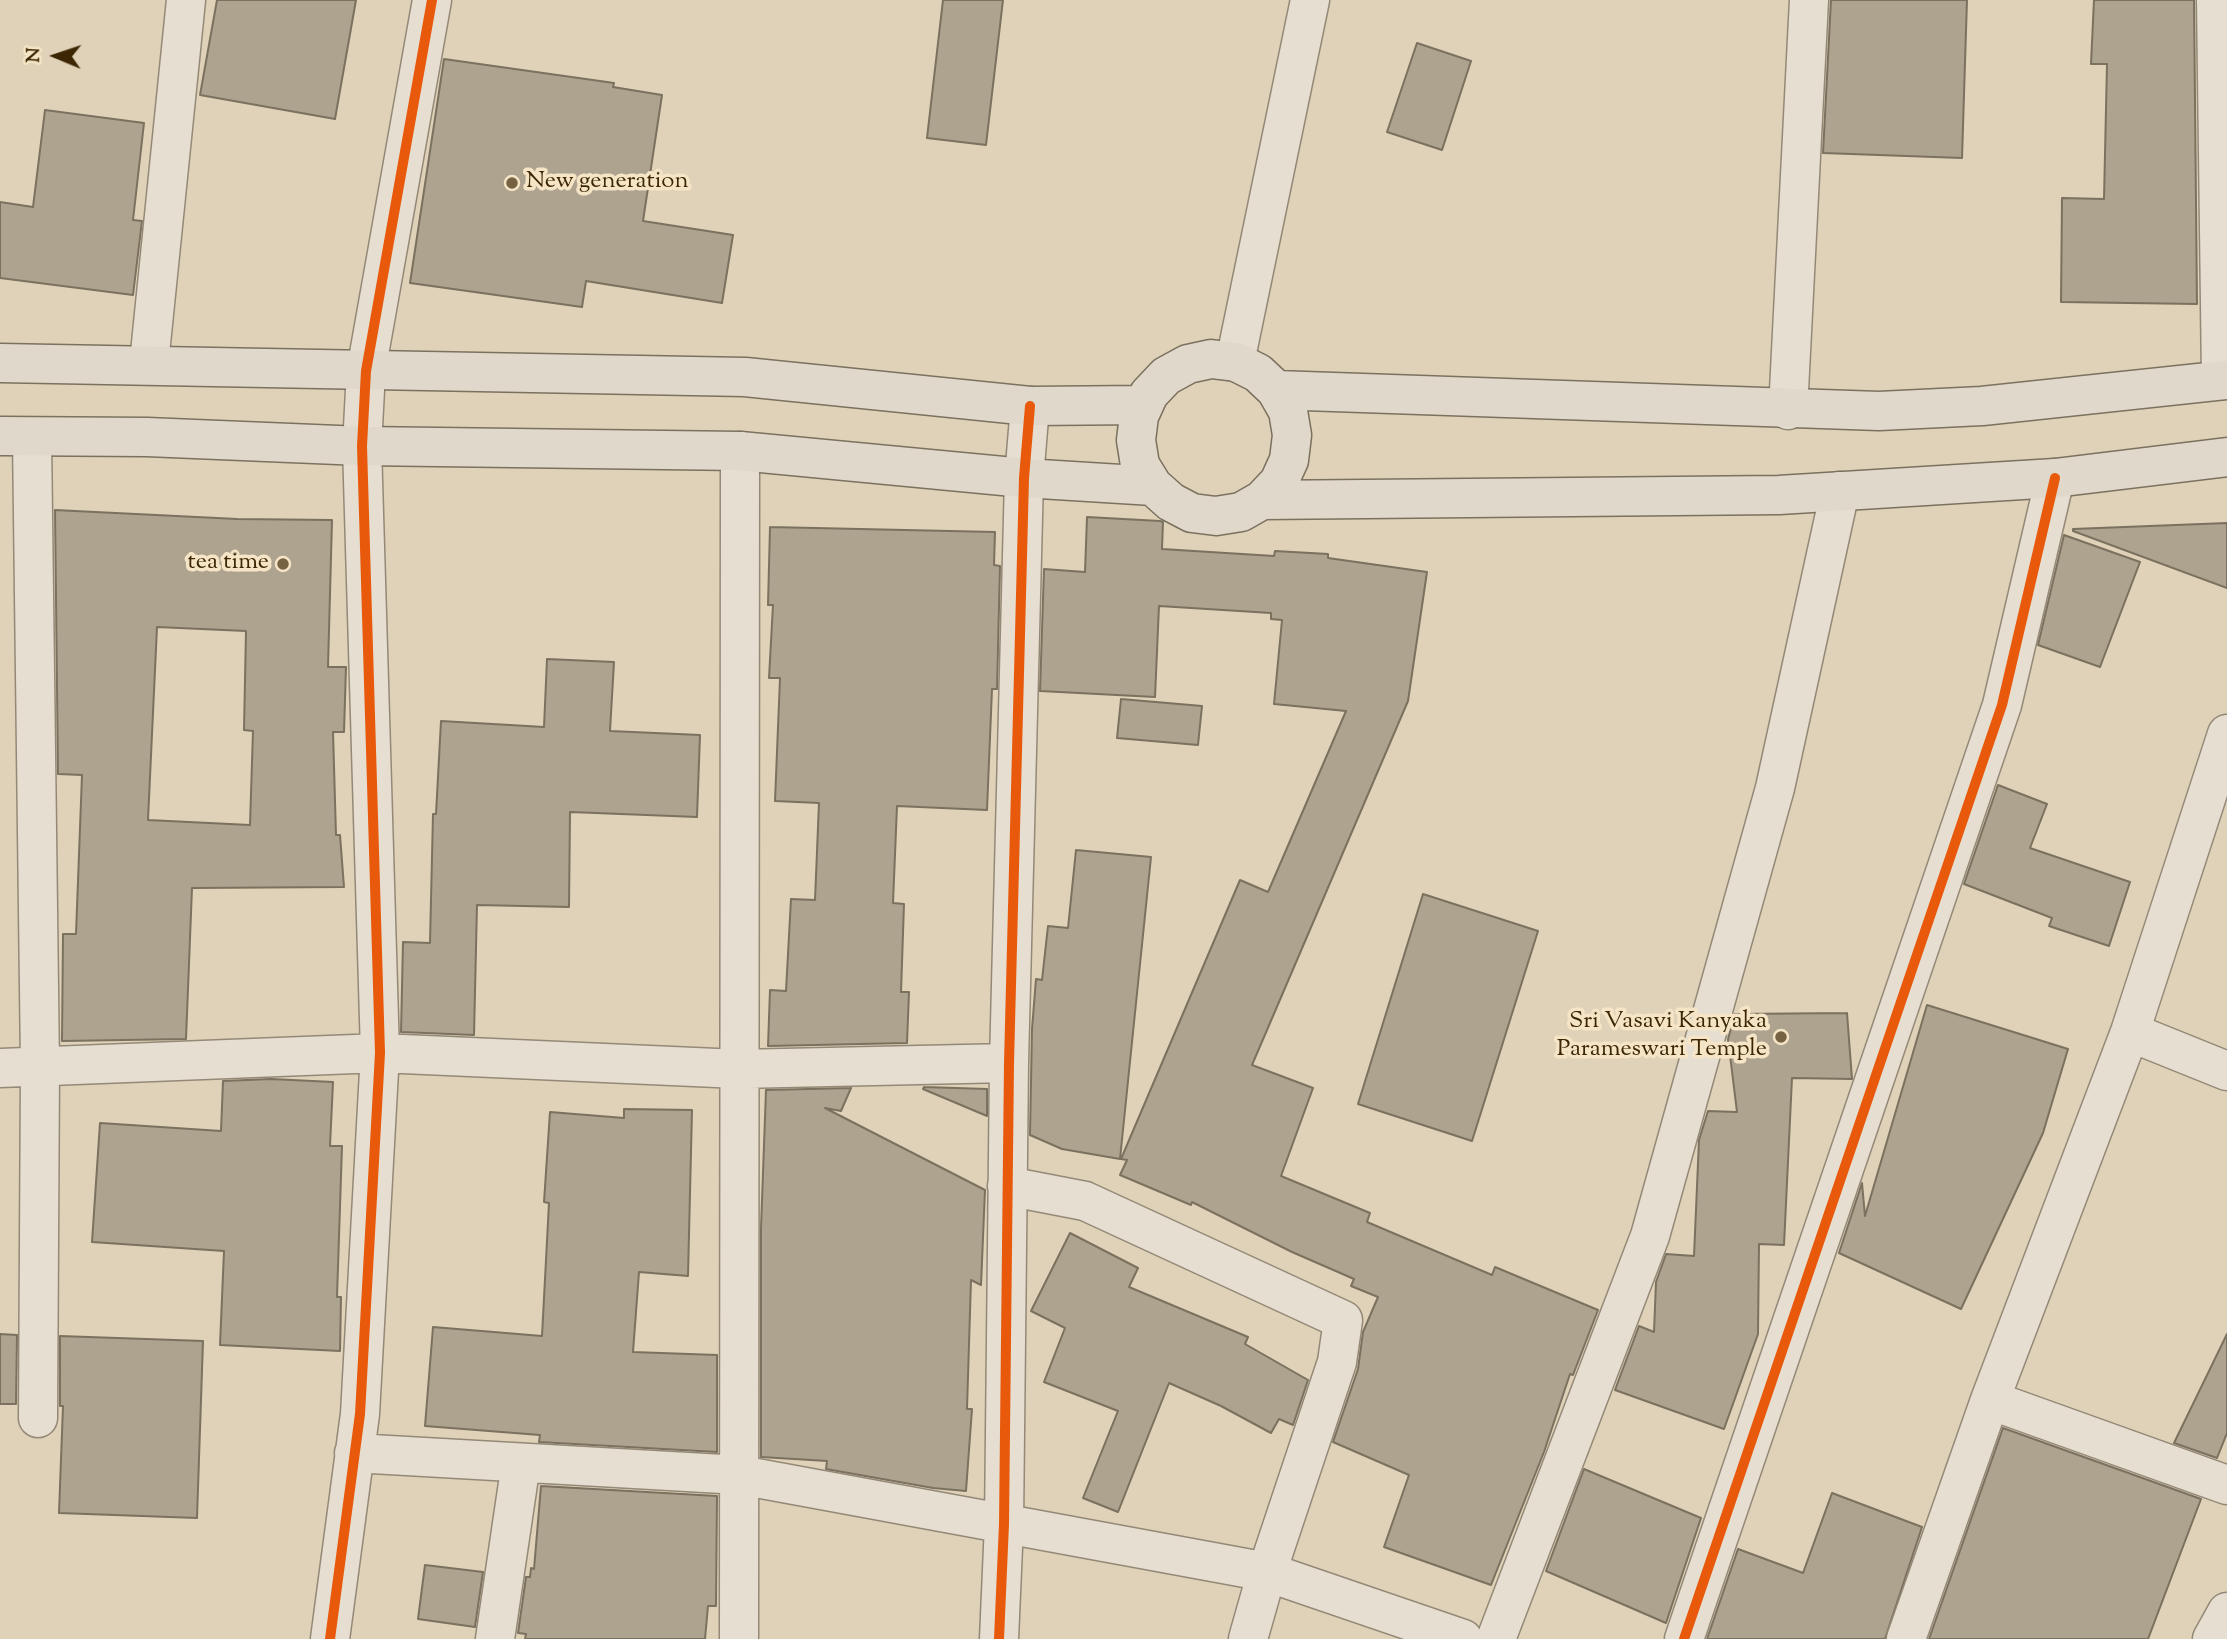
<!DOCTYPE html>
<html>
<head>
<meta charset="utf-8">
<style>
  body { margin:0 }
  #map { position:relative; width:2227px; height:1639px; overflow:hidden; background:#dfd2b8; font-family:"Sorts Mill Goudy",serif }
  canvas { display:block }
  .north { position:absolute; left:21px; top:21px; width:70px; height:70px; -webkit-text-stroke:5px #f5e5c6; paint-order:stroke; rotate:272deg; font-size:19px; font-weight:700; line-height:28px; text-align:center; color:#3c2604 }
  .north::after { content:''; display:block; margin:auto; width:24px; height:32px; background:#3c2604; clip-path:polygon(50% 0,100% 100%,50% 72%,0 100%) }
</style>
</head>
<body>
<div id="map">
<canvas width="2227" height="1639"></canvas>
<div class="north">N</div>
</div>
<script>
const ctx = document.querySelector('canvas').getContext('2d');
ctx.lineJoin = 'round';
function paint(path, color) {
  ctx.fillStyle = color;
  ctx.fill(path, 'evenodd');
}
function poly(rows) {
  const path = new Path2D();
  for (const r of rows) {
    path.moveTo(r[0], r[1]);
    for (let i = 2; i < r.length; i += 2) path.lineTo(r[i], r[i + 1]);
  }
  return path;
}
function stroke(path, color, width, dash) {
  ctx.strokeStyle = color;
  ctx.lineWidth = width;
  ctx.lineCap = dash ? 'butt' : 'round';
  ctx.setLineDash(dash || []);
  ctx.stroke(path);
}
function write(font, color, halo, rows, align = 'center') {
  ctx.font = font + ' "Sorts Mill Goudy",serif';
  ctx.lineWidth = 7;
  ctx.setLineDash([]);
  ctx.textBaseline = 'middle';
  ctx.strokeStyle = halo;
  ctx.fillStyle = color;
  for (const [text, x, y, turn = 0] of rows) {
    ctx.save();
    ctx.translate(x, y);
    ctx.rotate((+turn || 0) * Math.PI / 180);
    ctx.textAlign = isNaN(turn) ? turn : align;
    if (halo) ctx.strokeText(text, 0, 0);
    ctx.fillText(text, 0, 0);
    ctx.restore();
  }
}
const building = poly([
  [217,0,356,0,335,119,200,95,217,0],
  [943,0,1003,0,986,145,927,138,943,0],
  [1831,0,1967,0,1962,158,1823,153,1831,0],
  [2094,0,2194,0,2197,304,2061,302,2062,198,2104,199,2107,64,2091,64,2094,0],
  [1417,43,1471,61,1442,150,1387,132,1417,43],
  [444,59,614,83,613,87,662,95,643,221,733,235,722,303,586,281,582,307,410,283,444,59],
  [45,110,144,123,133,220,142,221,133,295,0,278,0,202,33,207,45,110],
  [55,510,237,519,332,520,328,667,346,667,344,732,333,732,336,835,340,835,344,887,192,888,186,1039,62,1041,63,934,76,934,82,775,58,774,55,510],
  [157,627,246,631,244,730,253,731,250,825,148,820,157,627],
  [1087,517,1160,521,1163,522,1162,549,1274,556,1275,551,1328,554,1328,558,1427,572,1408,701,1252,1065,1313,1088,1281,1176,1370,1213,1367,1222,1492,1275,1495,1267,1598,1310,1573,1375,1570,1374,1544,1452,1491,1585,1384,1547,1409,1475,1333,1442,1358,1369,1363,1332,1378,1297,1351,1286,1354,1279,1292,1252,1192,1202,1191,1205,1120,1175,1127,1160,1121,1159,1240,880,1268,892,1346,711,1274,704,1282,620,1271,619,1271,613,1159,606,1155,697,1040,691,1044,569,1085,572,1087,517],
  [2227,523,2227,588,2073,531,2073,529,2227,523],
  [770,527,995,532,994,565,1000,566,997,689,992,689,987,810,897,806,893,903,904,904,901,992,909,992,907,1043,768,1046,770,990,786,991,791,899,815,900,819,803,775,801,780,678,769,678,773,605,768,605,770,527],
  [2064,535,2140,562,2100,667,2038,645,2064,535],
  [547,659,614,662,610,731,700,735,697,817,570,812,569,907,477,905,474,1035,401,1032,403,942,430,943,433,814,436,814,441,721,544,727,547,659],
  [1121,699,1202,706,1198,745,1117,738,1121,699],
  [1998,785,2047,804,2030,848,2130,882,2109,946,2049,926,2052,918,1964,884,1998,785],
  [1076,850,1151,857,1120,1159,1062,1149,1030,1135,1032,1029,1036,979,1042,980,1048,926,1068,928,1076,850],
  [1423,894,1538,931,1472,1141,1358,1104,1423,894],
  [1927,1005,2068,1049,2043,1133,1961,1309,1839,1253,1862,1183,1865,1216,1927,1005],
  [1847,1013,1852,1079,1792,1078,1784,1245,1759,1244,1758,1334,1724,1429,1615,1390,1639,1326,1654,1332,1656,1282,1666,1254,1694,1256,1699,1140,1708,1111,1737,1112,1728,1039,1735,1014,1847,1013],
  [271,1079,333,1082,330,1146,342,1146,337,1297,341,1297,340,1351,220,1345,224,1251,92,1242,100,1123,221,1131,223,1081,271,1079],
  [924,1087,987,1089,987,1116,923,1089,924,1087],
  [851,1088,841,1111,825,1108,985,1190,981,1285,971,1280,967,1409,972,1409,966,1491,933,1488,826,1469,827,1461,761,1457,761,1228,766,1090,851,1088],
  [624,1109,692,1110,688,1276,639,1272,633,1352,717,1355,717,1452,539,1442,540,1435,425,1426,433,1327,542,1336,549,1203,544,1202,550,1112,624,1118,624,1109],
  [1070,1233,1138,1268,1129,1287,1248,1337,1245,1344,1308,1380,1293,1425,1279,1419,1271,1433,1221,1406,1169,1383,1118,1512,1083,1498,1118,1411,1044,1382,1065,1328,1031,1311,1070,1233],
  [0,1334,17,1335,16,1404,0,1404,0,1334],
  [2227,1334,2227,1433,2217,1458,2174,1443,2227,1334],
  [60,1336,203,1341,197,1518,59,1513,63,1406,60,1406,60,1336],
  [2003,1428,2201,1499,2148,1639,1929,1639,2003,1428],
  [1584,1469,1701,1518,1666,1623,1546,1571,1584,1469],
  [541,1486,717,1496,716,1606,708,1606,705,1639,525,1639,526,1634,518,1633,526,1577,530,1577,531,1568,534,1569,541,1486],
  [1832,1493,1922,1527,1885,1639,1707,1639,1738,1549,1803,1573,1832,1493],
  [425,1565,483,1572,475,1627,418,1619,425,1565]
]);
paint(building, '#ada38f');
stroke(building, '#7b715f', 2);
const minor = poly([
  [2216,0,2221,380],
  [1235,362,1310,0],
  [149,363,186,0],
  [1788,410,1809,0],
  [32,437,40,1067,38,1418],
  [2130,1032,2227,1071],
  [0,1068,380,1053,739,1069,1009,1063],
  [1007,1186,1085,1201,1343,1320,1337,1362,1267,1572,1248,1639],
  [1990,1400,2227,1485],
  [354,1453,740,1475,1267,1572,1463,1639],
  [330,1639,360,1414,380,1053,362,446,366,371,432,0],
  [495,1639,521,1463],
  [739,1639,740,451],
  [999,1639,1004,1524,1009,1063,1024,478,1030,406],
  [1496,1639,1650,1236,1775,788,1840,491],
  [1684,1639,2002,705,2055,478],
  [1906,1639,1990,1400,2130,1032,2227,734],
  [2212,1639,2227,1612]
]);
const major = poly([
  [0,363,745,377,1030,406,1144,405],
  [1276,390,1879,411,1982,406,2227,380],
  [0,436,147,437,362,446,740,451,1024,478,1153,486],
  [1262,500,1279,482,1289,460,1292,435,1288,411,1276,390,1258,373,1236,362,1211,359,1188,364,1166,376,1149,394,1139,416,1136,440,1140,465,1153,486,1171,502,1192,513,1216,516,1241,512,1262,500,1779,495,2055,478,2227,457]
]);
stroke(minor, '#948977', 41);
stroke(major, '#7b715f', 41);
stroke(minor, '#e5ded1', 38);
stroke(major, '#e0d8ca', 38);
stroke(poly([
  [330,1639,360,1414,380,1053,362,446,366,371,432,0],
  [999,1639,1004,1524,1009,1063,1024,478,1030,406],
  [1684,1639,2002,705,2055,478]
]), '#e8590c', 10);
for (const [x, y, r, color] of [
  [512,183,7,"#756243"],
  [283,564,7,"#756243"],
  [1781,1037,7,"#756243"]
]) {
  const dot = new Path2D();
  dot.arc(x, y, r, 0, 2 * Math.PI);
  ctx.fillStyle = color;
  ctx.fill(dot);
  stroke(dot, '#f5e5c6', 2.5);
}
write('24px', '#3c2604', '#f5e5c6', [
  ["New generation",526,183,"left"],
  ["tea time",269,564],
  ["Sri Vasavi Kanyaka",1767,1023],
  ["Parameswari Temple",1767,1051]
], 'right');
</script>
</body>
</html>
